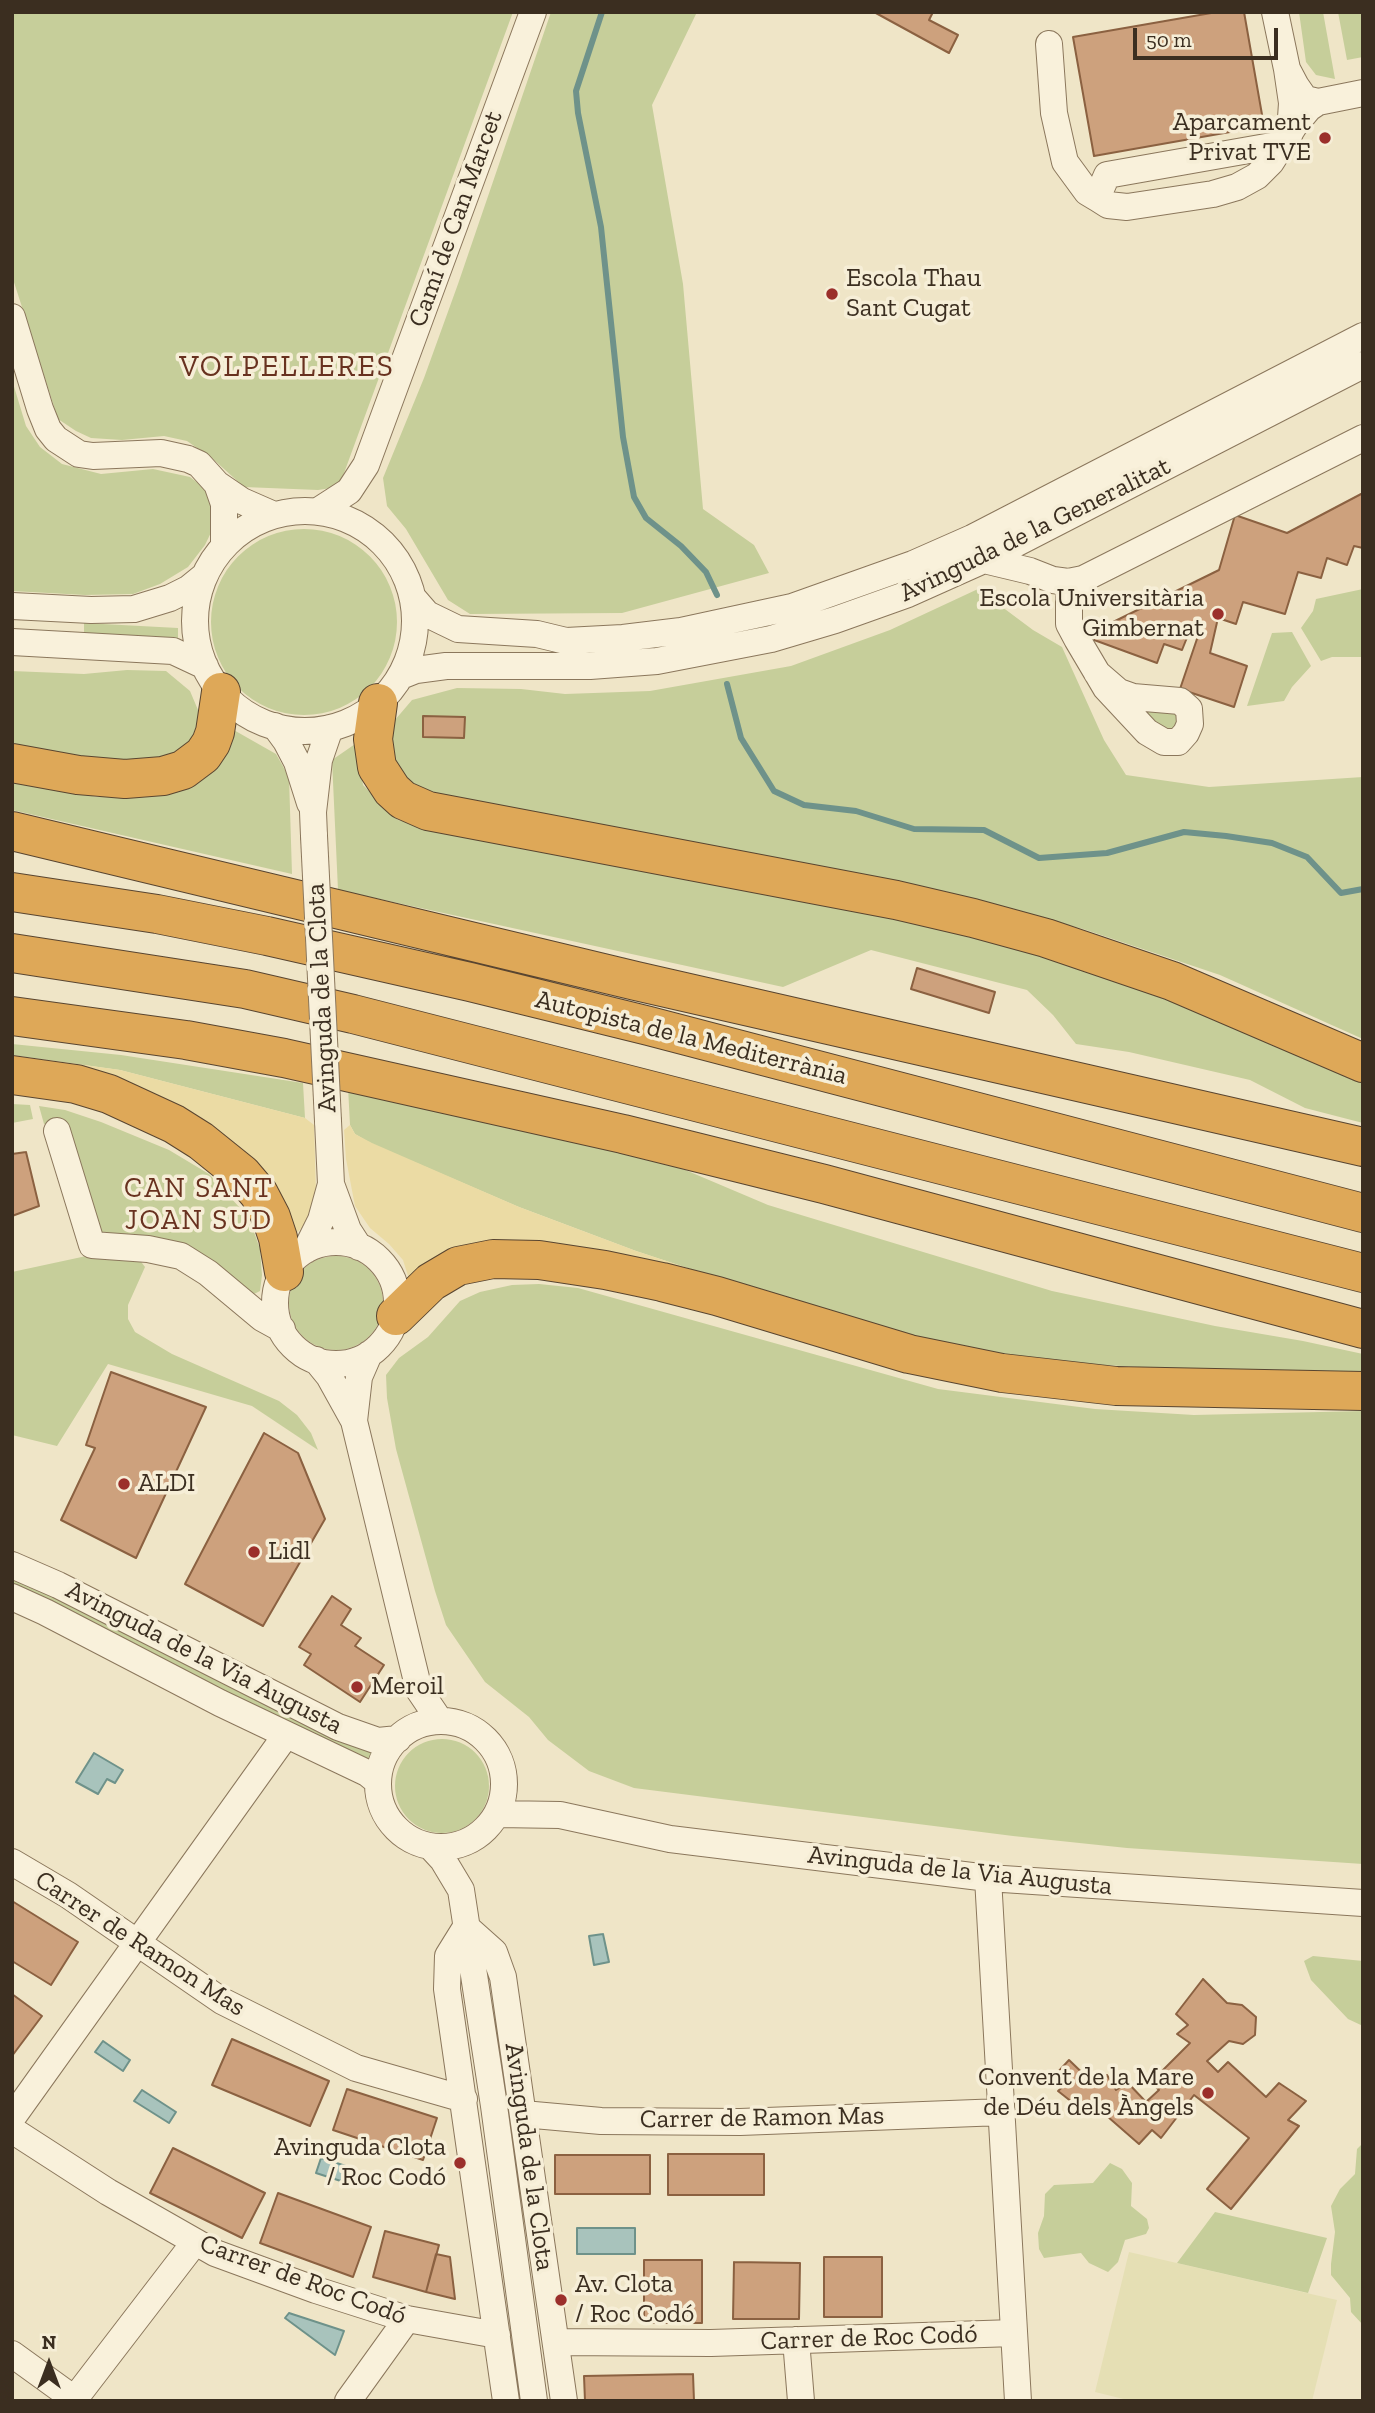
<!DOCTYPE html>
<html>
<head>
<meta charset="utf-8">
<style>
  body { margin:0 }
  #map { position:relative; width:1375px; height:2413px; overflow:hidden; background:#efe5c7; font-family:"Zilla Slab",serif }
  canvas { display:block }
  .frame { position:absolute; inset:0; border:14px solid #3b2e20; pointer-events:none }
  .north { position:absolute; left:14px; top:2329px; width:70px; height:70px; -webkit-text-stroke:5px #f6eed7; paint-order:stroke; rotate:0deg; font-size:19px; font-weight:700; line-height:28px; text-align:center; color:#3b2e20 }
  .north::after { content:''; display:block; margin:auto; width:24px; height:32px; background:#3b2e20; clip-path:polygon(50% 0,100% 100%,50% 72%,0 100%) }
  .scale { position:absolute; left:1133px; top:28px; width:145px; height:32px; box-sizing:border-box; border:4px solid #3b2e20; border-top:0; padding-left:9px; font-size:21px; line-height:24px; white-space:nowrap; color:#3b2e20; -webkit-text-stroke:5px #f6eed7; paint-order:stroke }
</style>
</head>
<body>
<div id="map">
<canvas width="1375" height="2413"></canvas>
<div class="frame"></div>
<div class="north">N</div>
<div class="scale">50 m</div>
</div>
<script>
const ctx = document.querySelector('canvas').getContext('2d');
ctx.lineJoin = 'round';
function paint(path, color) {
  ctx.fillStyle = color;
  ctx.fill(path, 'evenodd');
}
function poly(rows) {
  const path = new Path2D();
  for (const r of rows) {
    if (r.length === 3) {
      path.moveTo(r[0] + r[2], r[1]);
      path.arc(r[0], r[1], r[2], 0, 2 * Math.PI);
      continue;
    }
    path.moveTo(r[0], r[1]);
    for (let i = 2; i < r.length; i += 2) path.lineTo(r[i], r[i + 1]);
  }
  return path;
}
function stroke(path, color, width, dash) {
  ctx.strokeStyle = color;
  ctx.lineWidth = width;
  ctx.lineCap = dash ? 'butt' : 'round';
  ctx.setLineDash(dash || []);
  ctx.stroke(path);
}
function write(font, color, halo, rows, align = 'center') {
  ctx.font = font + ' "Zilla Slab",serif';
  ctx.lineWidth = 7;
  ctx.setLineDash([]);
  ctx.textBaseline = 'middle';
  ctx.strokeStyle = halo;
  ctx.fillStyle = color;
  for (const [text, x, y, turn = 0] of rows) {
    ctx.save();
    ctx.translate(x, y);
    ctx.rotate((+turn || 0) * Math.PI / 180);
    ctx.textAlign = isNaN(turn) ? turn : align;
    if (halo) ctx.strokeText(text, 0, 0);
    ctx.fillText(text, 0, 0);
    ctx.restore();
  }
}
paint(poly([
  [1129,2252,1337,2300,1312,2401,1132,2401,1095,2392]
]), '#e5dfb4');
paint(poly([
  [12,12,513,12,340,484,331,488,318,490,244,487,213,459,187,441,164,436,122,440,91,438,76,431,58,419,12,276],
  [551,12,697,12,652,105,683,284,703,509,754,545,769,573,622,613,470,614,448,600,406,529,387,506,383,478,424,378,458,284],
  [1299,12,1323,12,1335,79,1316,75,1306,62],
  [1338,12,1363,12,1363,57,1347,60],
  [12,380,26,426,40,447,62,464,101,474,153,469,190,477,207,490,216,522,205,545,188,567,160,584,133,594,85,595,12,591],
  [304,622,93],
  [978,589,1033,630,1062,647,1104,740,1126,775,1209,787,1363,777,1363,1039,1220,975,1083,929,948,892,432,801,397,775,389,727,412,700,457,688,521,689,565,694,650,691,791,666,890,630],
  [1363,589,1361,657,1332,657,1321,661,1301,628,1313,611,1316,599],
  [84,623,178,628,178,644,84,638],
  [1292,632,1311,666,1292,687,1284,701,1247,706,1272,633],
  [127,670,166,671,190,691,198,710,198,722,193,735,181,753,150,759,103,761,41,751,12,743,12,671,84,674],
  [1139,703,1184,712,1172,733,1146,721],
  [232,729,276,754,289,777,292,874,12,810,12,779,97,797,153,792],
  [358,742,363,785,398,820,451,832,960,928,1037,949,1363,1076,1363,1123,1305,1108,1250,1080,1129,1052,1076,1044,1053,1015,1027,990,871,950,783,987,338,890,332,760],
  [12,1044,121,1055,303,1083,305,1118,120,1070,12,1055],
  [348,1087,652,1159,683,1169,768,1205,1052,1291,1215,1326,1303,1341,1363,1354,1363,1372,1156,1368,1069,1363,979,1351,892,1330,739,1285,636,1251,519,1207,372,1144,355,1134,350,1125],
  [12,1104,30,1105,33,1119,12,1123],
  [39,1106,65,1110,101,1122,169,1150,209,1174,240,1208,254,1232,260,1249,262,1275,260,1291,254,1294,100,1235,55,1123,44,1124],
  [91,1255,136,1255,145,1267,128,1305,128,1319,135,1332,172,1354,279,1401,297,1415,311,1433,318,1450,252,1406,108,1364,57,1446,12,1435,12,1272],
  [336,1303,47],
  [539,1284,578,1288,938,1389,1095,1409,1194,1415,1363,1411,1363,1864,1127,1848,1013,1836,634,1788,589,1771,548,1740,529,1717,485,1682,446,1625,435,1591,396,1449,387,1398,386,1375,399,1358,428,1337,460,1301,480,1292,512,1285],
  [12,1577,375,1750,370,1764,12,1589],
  [442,1786,47],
  [1313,1956,1363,1961,1363,2026,1348,2019,1311,1980,1304,1961],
  [1363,2143,1363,2325,1351,2312,1350,2298,1331,2275,1331,2264,1335,2232,1331,2206,1340,2189,1355,2174,1357,2149],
  [1110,2163,1122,2169,1132,2183,1131,2206,1147,2219,1149,2228,1146,2234,1125,2240,1118,2262,1108,2272,1089,2263,1081,2253,1044,2258,1039,2249,1038,2233,1044,2216,1045,2194,1054,2185,1093,2183],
  [1215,2212,1327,2238,1308,2293,1177,2263]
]), '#c6ce9a');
paint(poly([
  [48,1060,120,1070,305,1118,314,1125,316,1192,314,1210,302,1228,295,1234,285,1215],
  [350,1125,355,1134,372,1143,519,1207,636,1251,739,1285,631,1262,409,1279,403,1260,389,1244,370,1228,355,1206,346,1159,344,1130]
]), '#ebdba4');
const water = poly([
  [94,1753,123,1770,115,1783,107,1779,98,1794,76,1782,94,1753],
  [603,1934,609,1962,594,1965,589,1936,603,1934],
  [103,2041,130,2060,123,2071,95,2052,103,2041],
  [142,2090,176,2112,169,2123,134,2101,142,2090],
  [321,2158,352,2168,347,2183,316,2173,321,2158],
  [577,2228,635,2228,635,2254,577,2254,577,2228],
  [289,2313,344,2331,335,2355,285,2318,289,2313]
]);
paint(water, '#a8c3bc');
stroke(water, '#6e928a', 2);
stroke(poly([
  [602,12,576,91,578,113,601,227,623,437,634,497,646,518,681,546,706,572,717,595],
  [727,684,741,738,774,791,804,805,856,811,914,829,984,830,1039,858,1107,853,1184,832,1226,836,1272,843,1307,857,1341,893,1363,889]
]), '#6e928a', 6);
const building = poly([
  [874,12,933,12,929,20,958,35,949,53,874,12],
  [1217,12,1244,12,1264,126,1094,156,1073,37,1217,12],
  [1363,493,1363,548,1354,546,1347,565,1327,558,1321,578,1298,572,1285,614,1243,602,1236,624,1218,618,1210,653,1247,666,1234,707,1180,689,1199,633,1190,630,1182,650,1164,644,1157,663,1086,637,1093,619,1109,624,1219,570,1235,515,1287,533,1363,493],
  [423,716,465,717,464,738,423,737,423,716],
  [917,968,995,992,989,1013,911,989,917,968],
  [26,1152,39,1206,12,1216,12,1154,26,1152],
  [111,1372,206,1407,136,1558,61,1520,95,1448,86,1445,111,1372],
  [264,1433,298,1453,325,1519,263,1626,185,1584,264,1433],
  [332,1596,351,1609,341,1625,361,1638,355,1646,384,1665,360,1702,304,1665,311,1654,299,1647,332,1596],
  [12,1901,78,1942,51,1985,12,1961,12,1901],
  [1203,1979,1227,2003,1242,2005,1256,2017,1255,2035,1243,2044,1229,2041,1207,2061,1218,2072,1228,2062,1266,2097,1279,2083,1306,2101,1288,2120,1299,2126,1231,2209,1207,2189,1249,2138,1194,2095,1161,2138,1152,2130,1139,2144,1092,2103,1082,2110,1058,2091,1067,2083,1057,2073,1069,2060,1096,2086,1107,2075,1116,2090,1128,2083,1146,2102,1159,2090,1151,2082,1190,2043,1177,2034,1188,2025,1176,2014,1203,1979],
  [12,1994,42,2016,12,2056,12,1994],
  [232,2039,329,2081,310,2126,212,2085,232,2039],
  [347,2089,437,2118,423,2160,333,2130,347,2089],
  [173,2148,265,2193,242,2238,150,2193,173,2148],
  [668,2154,764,2154,764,2195,668,2195,668,2154],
  [555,2155,650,2155,650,2194,555,2194,555,2155],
  [278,2193,371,2227,353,2277,260,2243,278,2193],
  [385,2231,439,2245,426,2292,373,2277,385,2231],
  [436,2254,450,2257,455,2299,426,2292,436,2254],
  [824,2257,882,2257,882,2317,824,2317,824,2257],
  [644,2260,702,2260,702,2323,644,2323,644,2260],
  [734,2262,800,2263,799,2319,733,2319,734,2262],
  [693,2374,694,2401,585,2401,584,2376,693,2374]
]);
paint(building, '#cda17d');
stroke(building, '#8b6141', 2);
const minor = poly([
  [1275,12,1287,69],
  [1049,44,1054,113,1065,162,1087,192,1097,198],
  [1290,133,1292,103,1287,69,1296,86,1305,99,1318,102,1363,93],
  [1283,144,1107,175,1097,198,1108,205,1127,207,1213,194,1237,187,1257,176,1271,162,1294,126,1309,108,1318,102],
  [12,317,40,409,48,429,56,439,79,454,93,456,161,453,188,459,199,464,217,484,242,501,274,515],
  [217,484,224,504,224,546],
  [305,621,110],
  [318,511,349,491,366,465,533,12],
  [984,560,1030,571,1053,580,1068,582,1083,579,1363,438],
  [1083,579,1069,597,1069,624,1077,639,1106,688,1147,732,1164,742,1178,742,1186,733,1190,724,1189,709,1180,701,1133,697,1119,692,1097,673],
  [414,599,427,614,458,629,537,634,566,641,623,638,681,631,792,607,913,564,972,538,1363,336],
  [12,606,91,610,134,609,170,598,188,589,204,576],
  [12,642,173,651,205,666],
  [401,676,416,670,446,666,590,666,657,661,771,639,835,620,908,594,984,560,1363,365],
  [275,726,286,741,297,762,310,803],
  [314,836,313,812,319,760,330,728],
  [57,1131,92,1245,148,1249,181,1256,208,1273,262,1318,282,1329],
  [331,1184,348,1230,359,1247],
  [336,1303,61],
  [306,1250,321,1220,331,1184,328,1121],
  [316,1360,329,1376,354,1421,419,1690,440,1721],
  [354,1421,359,1377,369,1354],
  [12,1565,58,1585,338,1727,378,1741,398,1739],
  [12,1597,45,1612,220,1703,367,1773,378,1782],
  [441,1784,63],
  [498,1814,560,1815,670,1839,988,1878,1363,1903],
  [431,1847,443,1860,461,1890,494,2106,534,2401],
  [12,1862,68,1895,222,2001,356,2068,464,2099],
  [988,1878,1018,2401],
  [466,1927,494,1952,503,1977,564,2401],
  [466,1927,448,1956,447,1989,506,2401],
  [523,2114,601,2121,740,2122,1002,2112],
  [12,2118,286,1735],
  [12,2130,108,2192,215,2253,316,2290,407,2319,497,2335],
  [796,2340,801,2401],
  [556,2342,711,2343,1014,2333],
  [12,2354,77,2401],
  [73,2401,195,2242],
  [348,2401,407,2319]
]);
const highway = poly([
  [378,703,373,739,377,767,392,790,403,800,428,811,896,900,973,918,1046,938,1172,981,1363,1063],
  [12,763,78,775,125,779,163,776,183,770,203,755,211,743,215,732,221,692],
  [12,831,636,981,1363,1147],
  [12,892,157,914,267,936,470,982,649,1026,1363,1213],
  [12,953,245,989,353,1014,1363,1273],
  [12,1016,186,1040,284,1058,623,1134,824,1184,1363,1329],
  [12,1075,76,1084,109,1094,174,1124,201,1141,242,1174,259,1194,271,1217,278,1238,284,1272],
  [396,1316,431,1282,458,1266,493,1259,539,1260,605,1270,662,1282,717,1296,909,1354,1002,1373,1116,1386,1363,1391]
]);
stroke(minor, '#8b775c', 28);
stroke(highway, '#594530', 40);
stroke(minor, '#f9f1db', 26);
stroke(highway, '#dea858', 38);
const minorBridge = poly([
  [314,836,328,1121]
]);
stroke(minorBridge, '#8b775c', 28, []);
stroke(minorBridge, '#f9f1db', 26);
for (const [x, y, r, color] of [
  [1325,138,7,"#9b2f2b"],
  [832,294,7,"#9b2f2b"],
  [1218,614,7,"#9b2f2b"],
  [124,1484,7,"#9b2f2b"],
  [254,1552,7,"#9b2f2b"],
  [357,1687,7,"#9b2f2b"],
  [1208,2093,7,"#9b2f2b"],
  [460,2163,7,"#9b2f2b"],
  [561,2300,7,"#9b2f2b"]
]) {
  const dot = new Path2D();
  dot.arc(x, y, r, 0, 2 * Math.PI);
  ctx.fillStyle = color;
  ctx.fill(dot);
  stroke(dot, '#f6eed7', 2.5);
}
write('26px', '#3b2e20', '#f6eed7', [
  ["Aparcament",1311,123,"right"],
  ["Privat TVE",1311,153,"right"],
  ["Escola Thau",846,279],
  ["Sant Cugat",846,309],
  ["Escola Universitària",1204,599,"right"],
  ["Gimbernat",1204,629,"right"],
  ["ALDI",138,1484],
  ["Lidl",268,1552],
  ["Meroil",371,1687],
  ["Convent de la Mare",1194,2078,"right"],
  ["de Déu dels Àngels",1194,2108,"right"],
  ["Avinguda Clota",446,2148,"right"],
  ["/ Roc Codó",446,2178,"right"],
  ["Av. Clota",575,2285],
  ["/ Roc Codó",575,2315]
], 'left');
write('26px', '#3b2e20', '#f6eed7', [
  ["Camí de Can Marcet",456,219,-70],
  ["Avinguda de la Generalitat",1035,530,-26],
  ["Avinguda de la Clota",322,998,-93],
  ["Autopista de la Mediterrània",691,1038,14],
  ["Avinguda de la Via Augusta",204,1658,27],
  ["Avinguda de la Via Augusta",960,1871,6],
  ["Carrer de Ramon Mas",140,1944,33],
  ["Carrer de Ramon Mas",762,2118,-1],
  ["Avinguda de la Clota",529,2157,82],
  ["Carrer de Roc Codó",303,2280,20],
  ["Carrer de Roc Codó",869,2338,-2]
]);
ctx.letterSpacing = '2px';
write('28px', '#68311f', '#f6eed7', [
  ["CAN SANT",199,1189],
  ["JOAN SUD",199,1221]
]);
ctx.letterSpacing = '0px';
ctx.letterSpacing = '2px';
write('30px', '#68311f', '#f6eed7', [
  ["VOLPELLERES",287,367]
]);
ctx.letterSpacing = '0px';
</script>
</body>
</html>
